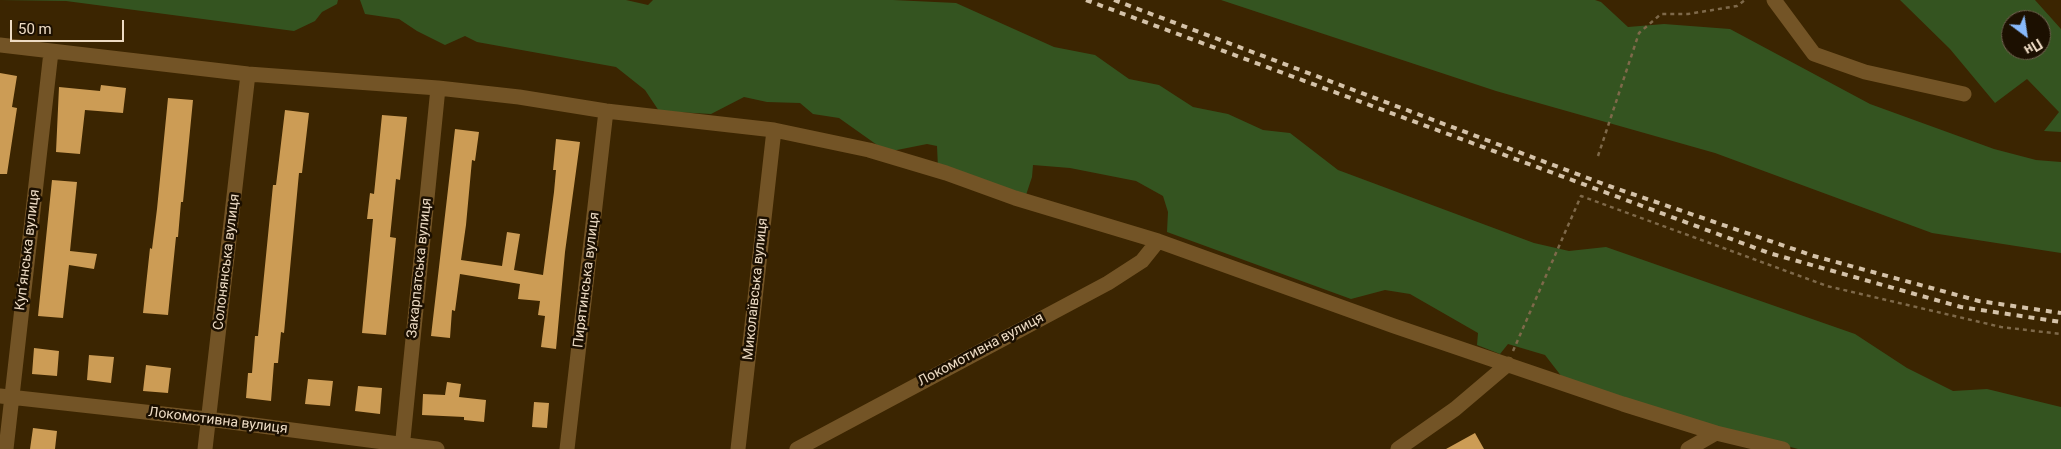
<!DOCTYPE html>
<html>
<head>
<meta charset="utf-8">
<style>
  body { margin:0 }
  #map { position:relative; width:2061px; height:449px; overflow:hidden; background:#3b2501; font-family:Roboto,sans-serif }
  canvas { display:block }
  .north { position:absolute; left:2001px; top:10px; width:50px; height:50px; box-sizing:border-box; background:#1c1001; border:1px solid #70614f; border-radius:50%; rotate:149deg; font-size:14px; font-weight:700; line-height:20px; text-align:center; color:#eddbc4 }
  .north::after { content:''; display:block; margin:auto; width:18px; height:22px; background:#88bafc; clip-path:polygon(50% 0,100% 100%,50% 72%,0 100%) }
  .scale { position:absolute; left:10px; top:20px; width:114px; height:22px; box-sizing:border-box; border:2px solid #eddbc4; border-top:0; padding-left:6px; font-size:15px; line-height:18px; white-space:nowrap; color:#eddbc4; -webkit-text-stroke:4px #1c1001; paint-order:stroke }
</style>
</head>
<body>
<div id="map">
<canvas width="2061" height="449"></canvas>
<div class="north">Пн</div>
<div class="scale">50 m</div>
</div>
<script>
const ctx = document.querySelector('canvas').getContext('2d');
ctx.lineJoin = 'round';
function paint(path, color) {
  ctx.fillStyle = color;
  ctx.fill(path, 'evenodd');
}
function poly(rows) {
  const path = new Path2D();
  for (const r of rows) {
    path.moveTo(r[0], r[1]);
    for (let i = 2; i < r.length; i += 2) path.lineTo(r[i], r[i + 1]);
  }
  return path;
}
function stroke(path, color, width, dash) {
  ctx.strokeStyle = color;
  ctx.lineWidth = width;
  ctx.lineCap = dash ? 'butt' : 'round';
  ctx.setLineDash(dash || []);
  ctx.stroke(path);
}
function write(font, color, halo, rows, align = 'center') {
  ctx.font = font + ' Roboto,sans-serif';
  ctx.lineWidth = 5;
  ctx.setLineDash([]);
  ctx.textBaseline = 'middle';
  ctx.strokeStyle = halo;
  ctx.fillStyle = color;
  for (const [text, x, y, turn = 0] of rows) {
    ctx.save();
    ctx.translate(x, y);
    ctx.rotate((+turn || 0) * Math.PI / 180);
    ctx.textAlign = isNaN(turn) ? turn : align;
    if (halo) ctx.strokeText(text, 0, 0);
    ctx.fillText(text, 0, 0);
    ctx.restore();
  }
}
paint(poly([
  [0,0,338,0,337,4,322,12,315,21,294,31,66,1],
  [360,0,626,0,648,5,653,0,893,0,956,3,1054,47,1095,55,1129,79,1159,85,1193,107,1228,114,1263,130,1290,133,1338,170,1534,243,1569,251,1606,247,1855,334,1907,368,1953,391,1987,389,2061,407,2061,449,1798,449,1712,426,1562,377,1545,355,1508,344,1500,354,1477,345,1478,333,1410,294,1385,290,1351,299,1167,232,1168,212,1163,196,1136,181,1070,168,1033,165,1032,177,1026,195,938,168,937,146,927,144,887,152,839,118,813,114,800,103,767,102,744,97,711,114,659,111,645,90,616,67,477,42,465,36,445,45,417,31,399,19,365,14],
  [1221,0,1595,0,1601,2,1628,27,1664,24,1730,29,1870,104,1994,149,2036,160,2061,162,2061,253,1932,233,1715,153,1496,91],
  [1900,0,2035,0,2061,29,2061,132,2044,131,2059,112,2027,79,1995,103,1950,49],
  [2011,20,2041,20,2041,50,2011,50]
]), '#345420');
paint(poly([
  [0,73,17,76,12,107,17,108,7,174,0,174],
  [101,85,126,88,123,113,85,110,80,154,56,152,59,87,100,91],
  [168,98,193,100,183,202,181,202,178,237,176,237,168,315,143,313,150,248,152,249,157,209],
  [285,110,309,113,302,173,299,173,284,333,281,332,278,363,274,363,271,401,246,398,248,373,252,373,255,336,258,336,273,185,276,185],
  [382,115,407,117,400,180,396,179,390,237,396,238,386,335,362,333,373,219,367,219,370,193,374,194],
  [455,129,479,132,475,161,472,160,466,225,461,260,502,266,507,232,520,234,514,270,543,275,554,192,556,170,553,170,556,139,580,142,565,252,556,349,541,347,545,316,538,315,540,301,518,299,520,284,460,274,455,311,452,310,450,338,431,336],
  [52,180,77,182,70,251,97,254,94,269,69,265,63,318,38,316],
  [34,348,59,351,57,376,32,374],
  [89,355,114,357,111,383,87,380],
  [146,365,171,368,168,393,143,391],
  [308,379,333,381,330,406,305,404],
  [447,382,461,384,459,397,486,400,484,422,464,420,464,417,422,415,423,394,445,395],
  [358,386,382,388,380,414,355,411],
  [534,402,549,403,547,428,532,427],
  [33,428,57,431,55,449,30,449],
  [1475,433,1484,449,1446,449]
]), '#cc9c55');
stroke(poly([
  [1598,156,1639,33,1661,14,1688,14,1737,6,1745,0],
  [1513,351,1581,196,1827,286,2001,327,2061,334]
]), '#7e694a', 2.5, [4, 4]);
stroke(poly([
  [1774,0,1814,54,1865,72,1964,94],
  [0,45,248,74,438,88,519,97,606,111,774,130,869,150,946,173,1015,198,1158,241,1394,326,1623,404,1716,433,1783,449],
  [0,396,208,419,437,449],
  [6,449,51,52],
  [205,449,248,74],
  [402,449,438,88],
  [567,449,606,111],
  [738,449,774,130],
  [797,449,1108,283,1142,261,1158,241],
  [1398,449,1455,409,1508,364],
  [1688,449,1716,433]
]), '#735426', 15);
stroke(poly([
  [1086,0,1769,253,1961,307,2061,322],
  [1114,0,1609,186,1814,256,1979,301,2061,313]
]), '#d4c2a9', 4, [6, 6]);
write('14px', '#eddbc4', '#1c1001', [
  ["Купʼянська вулиця",28,250,-83],
  ["Солонянська вулиця",227,262,-83],
  ["Закарпатська вулиця",420,268,-84],
  ["Пирятинська вулиця",587,280,-83],
  ["Миколаївська вулиця",756,289,-84],
  ["Локомотивна вулиця",981,350,-28],
  ["Локомотивна вулиця",218,421,7]
]);
</script>
</body>
</html>
